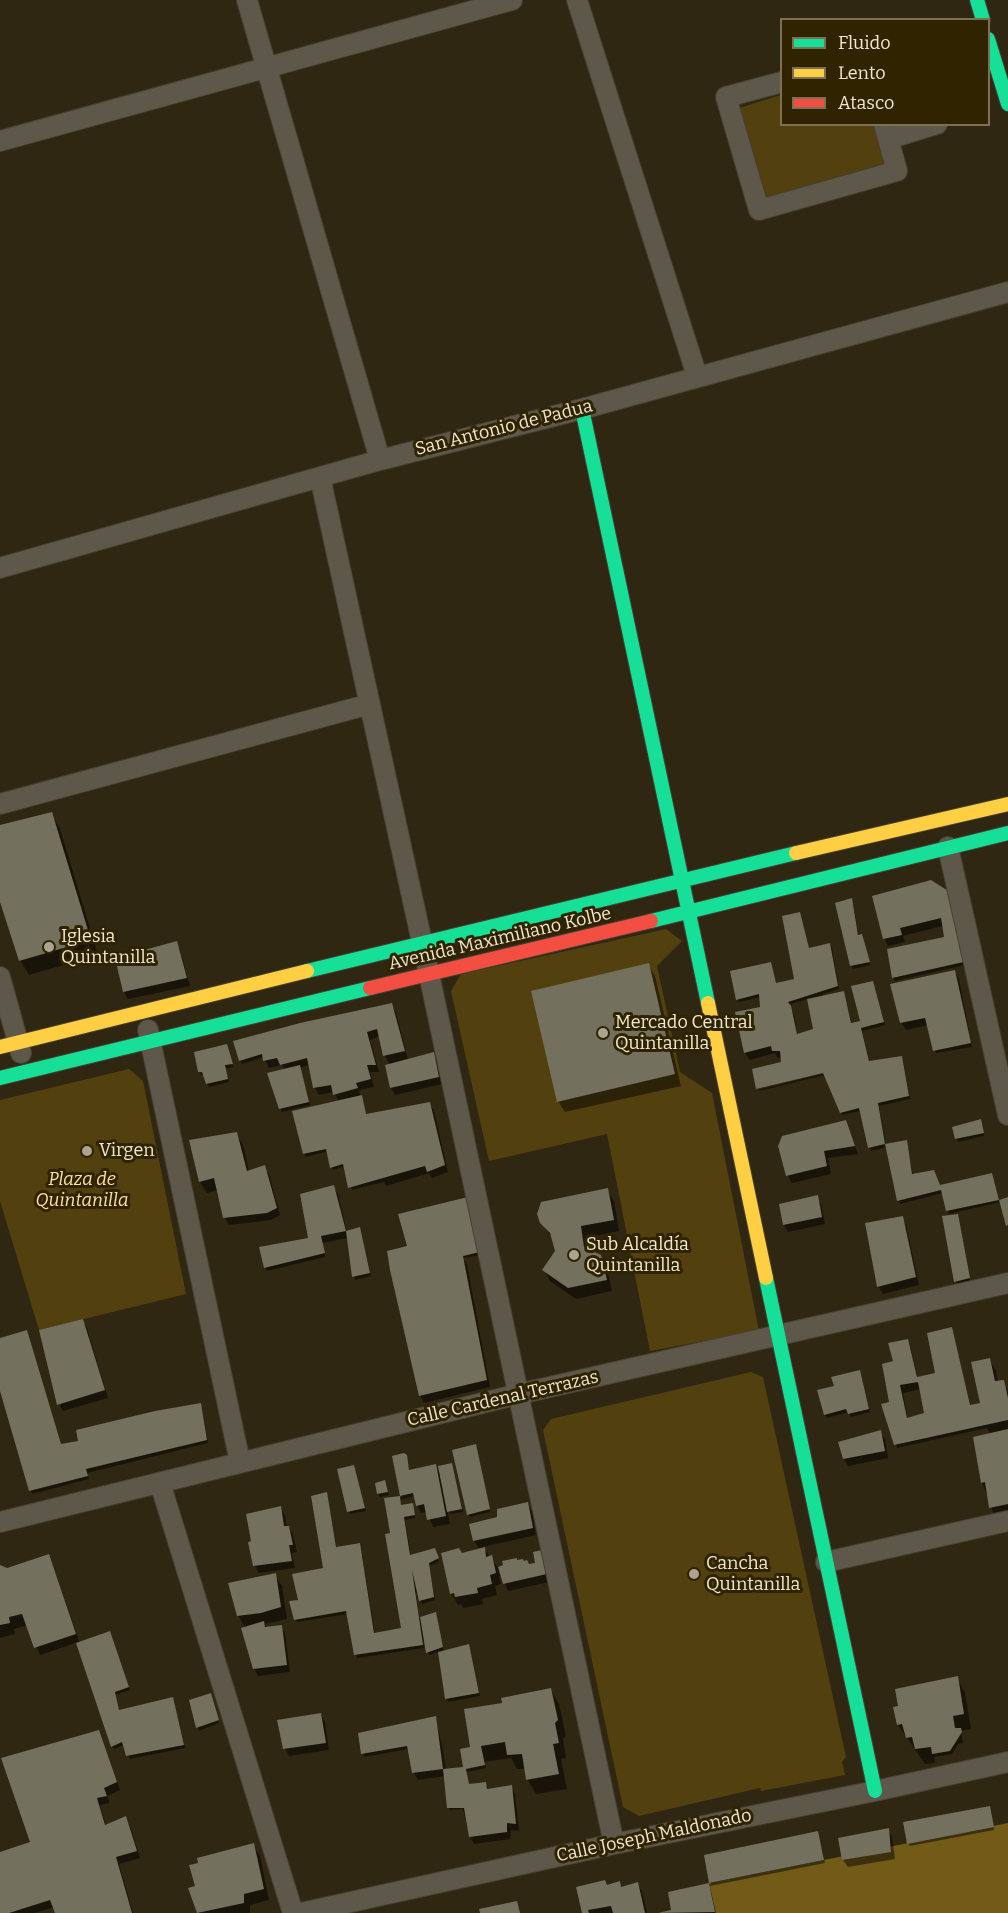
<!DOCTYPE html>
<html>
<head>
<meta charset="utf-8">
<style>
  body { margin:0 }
  #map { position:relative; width:1008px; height:1913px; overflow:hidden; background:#2f2712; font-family:Bitter,serif }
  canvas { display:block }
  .legend { position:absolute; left:780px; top:18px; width:210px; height:108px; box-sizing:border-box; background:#302300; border:2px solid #7c7154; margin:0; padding:8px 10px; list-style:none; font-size:18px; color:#efe7d3 }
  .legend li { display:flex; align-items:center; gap:12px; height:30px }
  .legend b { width:30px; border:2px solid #7c7154 }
</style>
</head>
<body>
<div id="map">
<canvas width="1008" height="1913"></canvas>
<ul class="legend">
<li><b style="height:8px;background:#16e098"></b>Fluido</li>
<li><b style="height:8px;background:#ffcf43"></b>Lento</li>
<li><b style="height:8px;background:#f24e42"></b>Atasco</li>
</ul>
</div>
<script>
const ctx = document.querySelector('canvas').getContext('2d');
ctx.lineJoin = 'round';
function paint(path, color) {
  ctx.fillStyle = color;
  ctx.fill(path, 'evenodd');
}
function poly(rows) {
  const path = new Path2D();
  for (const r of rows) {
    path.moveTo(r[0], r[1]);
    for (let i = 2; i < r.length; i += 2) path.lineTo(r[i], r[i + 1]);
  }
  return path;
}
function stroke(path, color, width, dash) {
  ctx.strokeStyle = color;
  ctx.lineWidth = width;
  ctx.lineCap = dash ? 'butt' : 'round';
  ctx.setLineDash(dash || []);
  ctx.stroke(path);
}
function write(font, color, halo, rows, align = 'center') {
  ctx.font = font + ' Bitter,serif';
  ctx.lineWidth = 6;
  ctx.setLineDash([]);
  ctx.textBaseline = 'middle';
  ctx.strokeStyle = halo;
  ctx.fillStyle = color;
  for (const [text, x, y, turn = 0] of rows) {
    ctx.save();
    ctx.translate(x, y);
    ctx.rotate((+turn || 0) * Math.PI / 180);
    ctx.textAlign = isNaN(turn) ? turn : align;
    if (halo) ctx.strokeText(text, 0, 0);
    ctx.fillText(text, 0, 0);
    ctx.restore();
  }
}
paint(poly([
  [781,95,782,124,873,125,885,163,766,198,739,108],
  [666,929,682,941,657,966,680,1072,712,1093,759,1331,650,1351,607,1134,489,1161,451,991,461,974],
  [129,1069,143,1081,186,1294,39,1330,0,1201,0,1100],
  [751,1372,763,1377,846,1757,842,1762,845,1775,761,1791,760,1788,639,1816,623,1807,543,1430,551,1419]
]), '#52410f');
paint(poly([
  [1008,1823,1008,1913,716,1913,709,1883]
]), '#725a17');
paint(poly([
  [51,814,60,829,98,955,29,975,20,960,0,897,0,827],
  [932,882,969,964,895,981,893,977,946,938,943,926,903,936,905,942,888,946,884,938],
  [853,903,859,936,863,939,870,965,853,969,851,966],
  [800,914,809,949,830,944,832,948,839,989,823,994,823,997,844,992,852,1024,862,1022,874,986,885,1025,862,1031,870,1062,903,1060,910,1099,879,1106,886,1146,906,1142,913,1175,940,1187,993,1177,999,1201,1008,1199,1008,1227,1001,1202,949,1214,943,1193,900,1204,887,1147,871,1151,861,1111,843,1115,825,1075,759,1091,758,1090,830,1072,782,1063,782,1058,778,1058,775,1053,750,1060,745,1053,737,1013,763,1008,761,997,739,1002,737,999,776,984,796,980],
  [808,999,815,1030,798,1035,794,1015,788,1005],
  [176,943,180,950,190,986,128,999,124,992],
  [648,965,655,976,681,1086,565,1112,558,1101],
  [955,972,959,979,972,1047,936,1053,929,1025,906,1030,901,1022],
  [391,1005,396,1012,408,1060,433,1054,437,1061,442,1084,395,1095,391,1088,386,1066,390,1065,385,1056,380,1036,370,1040,379,1072,370,1072,374,1087,359,1090,366,1116,429,1103,434,1111,448,1172,432,1178,429,1173,386,1186,384,1182,352,1190,345,1166,333,1170,328,1151,306,1157,304,1154,339,1102,334,1092,319,1095,315,1088,310,1065,300,1068,310,1105,282,1112,269,1074,285,1070,282,1065,269,1068,264,1057,242,1064,240,1061],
  [228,1049,233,1067,225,1069,229,1082,209,1087,204,1075,201,1075,200,1071],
  [845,1122,858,1154,828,1158,831,1174,792,1183,788,1176,780,1146],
  [982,1124,984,1136,958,1142,954,1128],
  [236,1133,243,1145,249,1171,264,1167,269,1174,280,1215,271,1220,229,1225,225,1217,219,1190,207,1193,200,1182],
  [333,1187,338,1194,347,1232,360,1229,361,1232,371,1276,355,1280,348,1238,322,1243,325,1257,267,1271,265,1267,311,1239],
  [607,1190,614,1201,619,1231,586,1238,588,1250,600,1256,607,1268,612,1291,576,1299,550,1281,544,1270,556,1251,553,1239,541,1223],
  [817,1197,821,1204,825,1224,788,1232,784,1225,781,1205],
  [467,1199,481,1255,463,1258,467,1265,490,1387,424,1403,420,1395,408,1247],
  [957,1216,970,1282,957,1284,956,1281],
  [902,1218,906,1225,919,1285,883,1294,878,1286],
  [82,1321,87,1328,108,1398,63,1411,59,1404],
  [0,1339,61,1445,79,1442,202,1408,208,1443,87,1473,89,1479,32,1494,0,1385],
  [907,1341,911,1349,918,1378,970,1406,981,1405,989,1359,996,1371,998,1382,1003,1382,1008,1391,1008,1512,994,1515,982,1482,991,1434,987,1428,897,1448,883,1405,892,1403,894,1362],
  [921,1389,925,1414,908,1420,903,1393],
  [861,1375,870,1412,851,1417,849,1412,827,1418,825,1415,836,1387],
  [880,1432,885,1439,888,1458,848,1466,844,1459],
  [477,1449,490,1512,470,1517,468,1514],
  [406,1456,410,1472,435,1466,441,1476,453,1468,463,1512,450,1514,447,1509,450,1524,433,1527,427,1512,421,1513,417,1505,415,1496,399,1500,402,1507,414,1508,415,1518,405,1520,411,1556,436,1553,439,1562,429,1566,435,1600,422,1604,418,1593,416,1593,419,1618,435,1614,444,1652,469,1646,480,1696,448,1702,439,1652,429,1655,425,1641,423,1641,424,1648,357,1658,348,1614,297,1622,295,1619,300,1602,324,1569,326,1493,337,1549,359,1545,361,1548,375,1634,403,1629,386,1500,403,1497,401,1495],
  [354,1466,366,1511,350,1514,348,1511],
  [385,1482,389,1495,380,1497,378,1494],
  [527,1504,532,1511,536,1535,483,1547,498,1568,517,1562,529,1566,537,1564,554,1581,508,1591,502,1576,499,1576,501,1584,495,1586,497,1595,482,1599,483,1604,463,1608,461,1604,458,1605,451,1593,462,1555,480,1550,474,1541,499,1518],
  [280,1508,285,1515,287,1528,289,1527,293,1535,297,1552,292,1553,295,1568,259,1573,255,1566],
  [48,1555,52,1563,80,1644,111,1636,130,1690,115,1695,119,1711,174,1702,185,1748,130,1759,124,1745,114,1749,112,1746,78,1642,40,1655,28,1625,14,1629,15,1634,0,1638,0,1567,7,1570],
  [275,1575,282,1586,287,1619,265,1624,267,1628,281,1626,285,1634,290,1672,258,1676,254,1668,245,1628,238,1615],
  [957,1678,965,1693,971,1729,961,1731,963,1743,958,1744,952,1754,934,1757,935,1763,925,1764,898,1725],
  [550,1689,559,1704,566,1736,563,1739,566,1758,561,1759,567,1789,536,1794,527,1779,526,1769,517,1769,511,1758,484,1762,486,1768,467,1772,468,1786,485,1784,488,1790,511,1787,515,1794,519,1831,511,1830,510,1839,474,1844,470,1836,463,1809,450,1810,449,1807,445,1776,418,1780,414,1773,409,1749,364,1757,363,1754,435,1718,442,1745,446,1770,465,1768,472,1748,504,1704],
  [211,1695,219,1723,199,1731,190,1701],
  [321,1715,325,1722,329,1750,289,1756,285,1748],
  [99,1732,120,1790,107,1796,110,1803,100,1805,106,1826,126,1818,130,1826,140,1858,119,1864,133,1913,57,1913,54,1907,35,1913,0,1913,0,1853,32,1842],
  [991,1811,994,1830,910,1846,908,1843],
  [888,1830,892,1837,895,1859,848,1867,843,1860,840,1839],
  [818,1832,825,1863,710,1886,715,1913,658,1913,672,1911,670,1893,711,1884,705,1856],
  [253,1845,260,1856,269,1900,250,1905,250,1913,198,1913,190,1889,197,1886],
  [619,1883,622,1888,637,1884,642,1891,647,1913,581,1913,607,1886]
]), '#0007');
paint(poly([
  [52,812,91,940,19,961,0,902,0,825],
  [931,880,953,894,968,961,892,978,887,949,944,937,941,918,900,928,902,935,883,939,872,896],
  [852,898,858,935,862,934,870,962,850,966,835,903],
  [800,912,809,948,830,943,838,986,788,1002,791,1006,797,1034,813,1029,807,999,844,991,851,1023,860,1021,851,986,873,981,884,1022,861,1028,869,1061,902,1056,909,1096,878,1103,885,1144,868,1148,859,1108,840,1113,823,1073,756,1089,752,1069,781,1062,780,1051,772,1051,771,1046,744,1053,735,1012,760,1007,759,994,736,1000,730,971,771,962,776,983,794,979,782,916],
  [177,941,187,978,123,992,115,958],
  [649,963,675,1074,557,1102,531,991],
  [955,970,971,1043,933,1051,925,1018,900,1023,890,984],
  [392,1003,405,1051,383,1056,377,1029,367,1032,376,1065,367,1065,371,1079,356,1083,358,1088,333,1095,331,1085,313,1088,307,1058,280,1065,277,1058,263,1061,262,1054,239,1061,233,1041,300,1023],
  [227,1044,233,1064,225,1065,228,1079,206,1084,202,1072,198,1072,194,1052],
  [434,1052,439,1077,390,1088,385,1065],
  [300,1065,309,1102,279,1109,267,1073],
  [362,1095,366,1114,430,1102,445,1165,427,1172,425,1166,348,1188,343,1164,330,1168,326,1149,303,1154,292,1111],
  [981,1119,984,1133,955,1139,952,1127],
  [846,1120,855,1146,824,1151,827,1166,786,1176,778,1146,782,1136],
  [237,1132,247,1171,265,1165,277,1208,267,1213,223,1218,214,1178,199,1182,189,1140],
  [907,1140,912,1174,934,1170,940,1185,992,1173,999,1200,946,1211,941,1190,897,1201,885,1144],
  [334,1185,346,1231,360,1227,370,1273,352,1277,346,1231,321,1236,325,1253,264,1268,259,1247,308,1238,300,1194],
  [608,1188,614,1220,581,1226,584,1247,601,1255,607,1280,568,1288,542,1270,555,1251,550,1233,540,1223,537,1214,541,1202],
  [818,1195,822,1217,783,1225,779,1204],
  [468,1197,480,1252,463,1256,487,1380,419,1396,390,1270,387,1251,407,1246,398,1214],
  [1008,1197,1008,1225,1006,1226,999,1200],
  [958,1214,970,1278,954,1282,942,1216],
  [903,1216,916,1277,877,1287,865,1223],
  [83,1319,105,1390,57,1405,39,1330],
  [952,1327,970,1405,980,1403,971,1362,990,1358,995,1381,1004,1380,1008,1398,1008,1420,894,1445,881,1404,889,1402,882,1364,893,1361,888,1343,908,1339,917,1377,935,1373,927,1333],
  [918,1382,924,1413,907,1418,900,1385],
  [27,1330,61,1444,78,1441,76,1430,155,1411,201,1403,207,1440,86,1469,88,1476,29,1491,0,1391,0,1338],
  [860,1370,869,1409,848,1414,846,1409,824,1415,817,1390,834,1386,831,1377],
  [1008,1429,1008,1504,989,1508,985,1482,981,1483,973,1437],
  [881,1430,885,1451,843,1459,838,1442],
  [476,1444,490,1509,467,1515,452,1450],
  [404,1453,407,1455,409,1470,436,1464,446,1516,427,1520,424,1504,416,1506,413,1493,400,1496,401,1505,413,1503,415,1515,404,1517,410,1555,435,1548,439,1558,429,1563,434,1597,419,1601,412,1570,423,1645,354,1655,346,1611,294,1620,289,1601,298,1600,292,1574,323,1568,311,1496,327,1492,336,1547,360,1543,374,1633,401,1628,385,1534,390,1533,384,1498,400,1496,392,1456],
  [452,1463,462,1509,447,1512,438,1466],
  [354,1465,365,1508,347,1512,337,1469],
  [385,1480,388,1492,377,1494,375,1483],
  [528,1502,533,1528,473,1541,469,1524,497,1517,497,1509],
  [281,1506,284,1526,289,1526,293,1545,289,1545,292,1561,253,1566,248,1542,251,1541,246,1514],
  [485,1547,486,1557,492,1555,496,1573,490,1575,492,1584,477,1588,478,1593,455,1597,454,1593,450,1594,441,1553,459,1548,462,1553],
  [542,1550,551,1573,503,1584,498,1567,503,1565,502,1561,517,1558,517,1560,523,1559,524,1561,527,1560,529,1564,535,1563,533,1552],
  [49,1554,76,1634,34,1648,22,1614,9,1617,10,1623,0,1625,0,1565,7,1568],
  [276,1573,281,1607,261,1613,237,1616,228,1583],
  [436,1612,443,1647,426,1653,420,1617],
  [264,1621,265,1627,282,1625,287,1665,253,1669,241,1628],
  [110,1631,129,1687,115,1692,119,1710,173,1697,184,1745,126,1756,122,1742,111,1747,76,1643],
  [469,1644,479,1693,445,1699,438,1652],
  [958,1676,964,1714,953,1716,955,1728,961,1728,962,1732,950,1751,932,1754,931,1747,915,1749,912,1737,906,1738,902,1724,897,1725,893,1707,898,1706,895,1689],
  [551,1688,558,1720,555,1723,559,1743,553,1744,559,1774,526,1780,522,1754,507,1755,505,1742,481,1746,485,1765,466,1769,469,1784,486,1782,487,1789,512,1785,516,1824,507,1823,507,1832,469,1837,464,1808,447,1808,443,1769,463,1767,460,1749,470,1747,464,1709,502,1703,501,1698],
  [211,1693,219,1720,196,1728,189,1700],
  [321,1713,326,1743,283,1749,277,1720],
  [436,1716,443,1769,412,1773,407,1746,361,1754,358,1733],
  [99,1730,117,1782,104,1788,107,1796,97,1798,105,1825,126,1816,137,1851,116,1857,132,1913,55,1913,50,1900,9,1913,0,1913,0,1852,30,1842,1,1758],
  [990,1806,994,1827,907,1844,903,1822],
  [889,1828,891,1852,842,1860,838,1838],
  [818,1831,824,1860,709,1883,704,1855],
  [254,1843,264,1889,244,1894,244,1903,197,1913,188,1888,195,1886,189,1865,198,1863,197,1858],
  [605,1880,607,1885,620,1881,621,1887,638,1882,645,1913,613,1913,611,1906,588,1910,589,1913,582,1913,576,1887],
  [709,1883,715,1912,658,1913,671,1910,668,1892],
  [517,1901,520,1913,480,1913,479,1909]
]), '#73705e');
const street = poly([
  [247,0,380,460],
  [577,0,697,376],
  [782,82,726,97,759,210,897,171,884,124],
  [888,139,937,124],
  [0,141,512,0],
  [320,477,429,974,614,1844],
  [0,568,380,460,582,409,1008,292],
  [0,804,370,704],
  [948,847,1008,1115],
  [0,977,21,1053],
  [148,1030,240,1462],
  [160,1483,293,1913],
  [0,1522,519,1394,1008,1283],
  [826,1562,1008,1521],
  [301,1913,614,1844,875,1791,1008,1762]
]);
const fast = poly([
  [977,0,983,20],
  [988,39,1008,104],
  [582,409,708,1003],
  [651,921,1008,833],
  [307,971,796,853],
  [0,1078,370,988],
  [766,1278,875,1791]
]);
const slow = poly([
  [796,853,1008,804],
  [708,1003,766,1278],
  [0,1047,307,971]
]);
const jam = poly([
  [370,988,651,921]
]);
stroke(street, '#464031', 22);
stroke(fast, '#464031', 16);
stroke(slow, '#464031', 16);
stroke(jam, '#464031', 16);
stroke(street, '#5d5849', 20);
stroke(fast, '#16e098', 14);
stroke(slow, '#ffcf43', 14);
stroke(jam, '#f24e42', 14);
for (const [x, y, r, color] of [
  [49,947,6,"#aca48f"],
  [603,1033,6,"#aca48f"],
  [87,1151,6,"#aca48f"],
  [574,1255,6,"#aca48f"],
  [694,1574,6,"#aca48f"]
]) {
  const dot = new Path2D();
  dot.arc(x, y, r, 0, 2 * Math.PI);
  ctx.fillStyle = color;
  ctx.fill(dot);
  stroke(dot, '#302300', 2);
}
write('18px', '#efe7d3', '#302300', [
  ["San Antonio de Padua",504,428,-14],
  ["Avenida Maximiliano Kolbe",500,939,-13],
  ["Calle Cardenal Terrazas",503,1399,-13],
  ["Calle Joseph Maldonado",654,1836,-12]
]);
write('18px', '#efe7d3', '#302300', [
  ["Iglesia",61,937],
  ["Quintanilla",61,958],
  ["Mercado Central",615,1023],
  ["Quintanilla",615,1044],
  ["Virgen",99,1151],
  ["Sub Alcaldía",586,1245],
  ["Quintanilla",586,1266],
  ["Cancha",706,1564],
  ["Quintanilla",706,1585]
], 'left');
write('italic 18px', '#fce19f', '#302300', [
  ["Plaza de",82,1180],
  ["Quintanilla",82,1201]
]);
</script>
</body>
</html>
